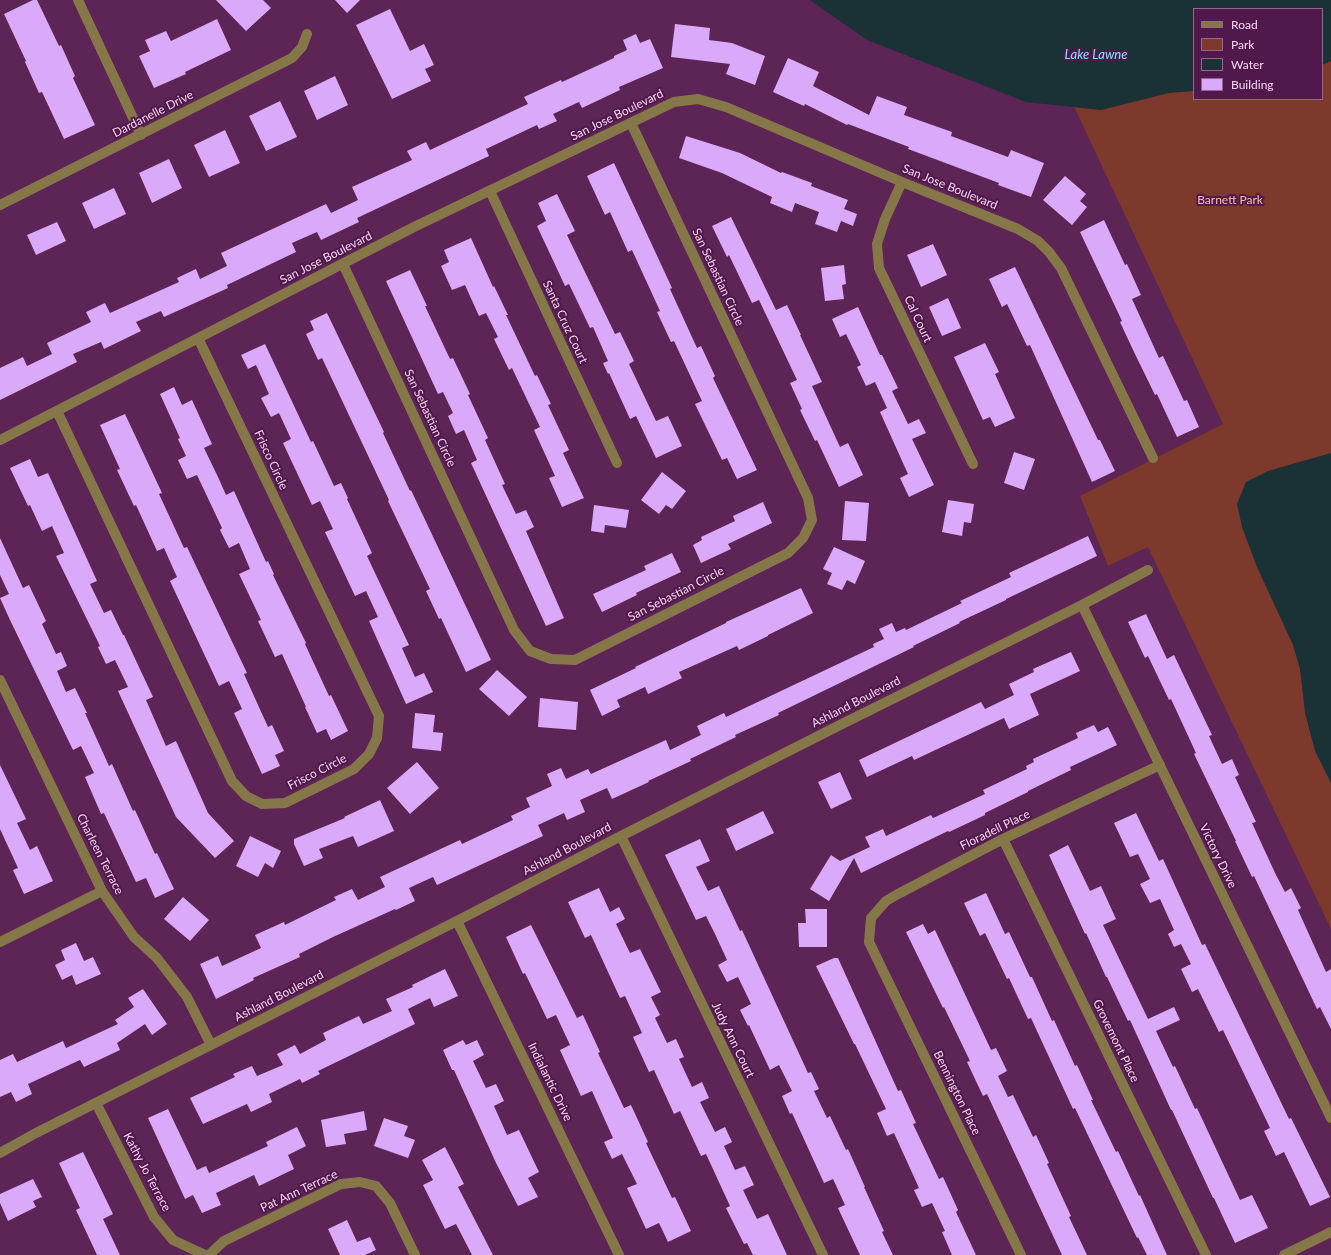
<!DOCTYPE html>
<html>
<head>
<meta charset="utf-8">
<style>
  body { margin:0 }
  #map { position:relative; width:1331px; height:1255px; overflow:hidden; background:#5d2456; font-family:Lato,sans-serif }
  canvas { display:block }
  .legend { position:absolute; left:1193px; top:8px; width:130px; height:92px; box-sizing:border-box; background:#51194b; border:1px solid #94658e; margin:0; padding:5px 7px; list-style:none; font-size:12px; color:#f9d6f2 }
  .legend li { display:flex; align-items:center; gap:8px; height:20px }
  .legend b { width:20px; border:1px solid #94658e }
</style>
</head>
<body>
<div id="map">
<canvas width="1331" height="1255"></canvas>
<ul class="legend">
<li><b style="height:5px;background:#867748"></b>Road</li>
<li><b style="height:11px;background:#7c392c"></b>Park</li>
<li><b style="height:11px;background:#1a3136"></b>Water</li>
<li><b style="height:11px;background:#dba9f9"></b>Building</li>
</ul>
</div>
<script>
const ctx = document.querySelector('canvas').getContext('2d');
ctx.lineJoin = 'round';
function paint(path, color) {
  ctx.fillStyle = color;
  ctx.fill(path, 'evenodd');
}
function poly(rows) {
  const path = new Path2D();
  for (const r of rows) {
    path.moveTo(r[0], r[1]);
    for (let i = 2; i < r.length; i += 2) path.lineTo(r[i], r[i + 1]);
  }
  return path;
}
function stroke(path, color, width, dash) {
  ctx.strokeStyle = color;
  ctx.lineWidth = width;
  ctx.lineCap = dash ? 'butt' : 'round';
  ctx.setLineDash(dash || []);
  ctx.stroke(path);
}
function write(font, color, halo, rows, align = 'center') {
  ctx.font = font + ' Lato,sans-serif';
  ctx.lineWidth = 4;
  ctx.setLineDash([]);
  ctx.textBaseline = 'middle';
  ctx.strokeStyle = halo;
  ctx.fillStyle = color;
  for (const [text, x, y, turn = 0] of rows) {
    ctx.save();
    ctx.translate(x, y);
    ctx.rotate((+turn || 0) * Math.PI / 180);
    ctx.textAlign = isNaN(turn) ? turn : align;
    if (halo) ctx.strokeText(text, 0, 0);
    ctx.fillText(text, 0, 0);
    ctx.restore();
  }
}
paint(poly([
  [1024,0,1331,0,1331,929,1148,547,1108,566,1080,496,1223,424],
  [1194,9,1322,9,1322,99,1194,99]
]), '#7c392c');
paint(poly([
  [810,0,1331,0,1331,61,1322,65,1322,9,1194,9,1194,91,1169,93,1101,110,1026,102,867,40],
  [1331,453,1331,783,1315,751,1305,713,1300,669,1293,645,1257,567,1242,527,1237,504,1246,482,1268,471]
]), '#1a3136');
paint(poly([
  [33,0,37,0,59,46,61,45,75,76,73,78,95,125,64,139,42,92,39,93,25,62,26,61,4,14],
  [216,0,263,0,271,8,246,31],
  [335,0,360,0,347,13],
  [390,9,410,51,424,44,434,65,425,69,431,81,392,99,356,25],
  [217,19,231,50,185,72,186,74,154,88,139,56,150,51,145,40,166,31,171,41],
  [675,24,710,28,709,40,732,43,765,56,755,85,726,74,730,64,671,57],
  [636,34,640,43,650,39,663,68,619,87,620,90,582,108,579,102,553,114,557,121,539,129,537,125,486,149,489,156,357,218,359,222,321,240,317,232,292,243,296,252,227,285,228,288,164,317,161,311,136,322,141,331,104,349,101,342,73,354,77,362,0,400,0,368,23,357,27,366,52,354,47,343,91,322,86,312,105,303,110,313,179,282,177,278,196,269,200,279,227,266,221,253,326,204,331,213,358,200,352,187,412,160,407,151,426,142,430,150,528,104,524,97,561,80,562,82,614,58,614,56,627,50,623,40],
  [788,58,819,72,813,86,869,115,877,96,907,107,904,115,952,132,951,136,1008,157,1011,150,1044,163,1031,197,998,185,999,183,908,149,909,147,848,124,847,125,805,104,804,106,773,92],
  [335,76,348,105,317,120,304,91],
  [280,101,297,137,266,151,249,116],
  [225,130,240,163,209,177,194,145],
  [686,136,740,153,781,173,782,172,812,183,811,186,848,200,844,209,857,214,853,226,841,221,837,232,815,224,819,212,795,203,792,212,770,203,772,197,722,173,679,158],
  [169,159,182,188,152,203,139,173],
  [614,163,672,288,670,289,697,348,701,346,715,376,713,378,757,470,737,479,727,458,722,460,695,404,702,401,674,341,671,342,657,312,660,311,632,250,628,252,610,212,605,215,587,176],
  [1065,176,1086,194,1080,201,1087,207,1072,225,1043,200],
  [114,188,126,214,94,229,82,203],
  [557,194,575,231,567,235,615,334,620,332,634,361,629,364,656,421,668,416,682,446,656,458,636,416,630,419,609,373,608,374,603,363,608,361,593,327,590,328,569,284,565,286,537,226,546,221,538,203],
  [731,217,776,310,787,305,801,335,800,335,822,382,812,386,840,447,848,443,863,475,839,487,817,440,815,441,800,410,802,409,790,383,797,380,759,300,752,303,729,255,727,257,712,226],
  [1104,220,1125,265,1127,264,1141,295,1132,299,1159,358,1163,356,1184,401,1187,400,1199,427,1177,437,1157,394,1155,395,1134,352,1120,322,1122,321,1080,232],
  [57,222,66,241,36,255,27,235],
  [471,238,493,287,494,286,508,315,506,315,535,376,537,375,551,404,548,405,569,450,563,453,584,498,562,507,549,478,555,476,534,430,540,427,512,368,509,370,494,339,498,337,486,313,479,316,465,285,452,290,441,266,449,262,444,250],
  [933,244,947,275,921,287,907,255],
  [844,265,846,284,842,285,844,299,825,301,821,268],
  [1015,267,1098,440,1100,440,1115,471,1092,482,1030,345,1027,346,1007,304,1002,307,989,279],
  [410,270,427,306,425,306,450,359,453,358,470,394,468,395,488,438,485,440,505,484,502,485,516,514,526,510,534,527,526,531,564,618,546,626,471,463,477,460,464,430,456,434,448,416,453,413,443,392,438,394,386,281],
  [948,298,961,328,942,336,929,307],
  [858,307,880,355,882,355,898,388,892,391,908,424,919,419,926,433,912,439,934,485,909,497,900,478,908,474,880,412,887,408,875,382,866,386,857,367,861,365,846,334,840,337,832,319],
  [327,313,384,432,383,433,410,491,411,490,453,579,491,660,466,672,441,618,439,619,426,591,430,589,388,501,389,500,322,358,318,360,306,334,314,330,310,321],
  [985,343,999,372,995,374,1015,418,995,427,990,417,983,420,954,357],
  [265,344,311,442,313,441,334,486,341,483,348,498,347,499,372,553,367,556,409,645,402,648,415,677,424,673,433,692,406,704,369,621,378,617,366,591,355,596,325,532,333,529,320,501,312,505,283,443,291,439,279,413,271,417,261,398,269,394,256,365,248,369,241,355],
  [174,387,182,405,192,400,212,444,204,448,218,477,226,495,234,491,266,562,268,561,274,574,273,575,306,643,305,644,329,696,331,695,348,731,331,740,326,729,317,733,305,707,306,707,282,654,275,657,258,621,261,620,239,574,250,569,239,543,229,548,220,530,222,528,197,475,187,479,178,460,186,456,178,439,180,438,160,394],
  [125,414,162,493,159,494,184,548,187,547,247,673,244,674,268,727,272,725,284,751,275,755,280,766,262,774,234,713,242,709,229,681,219,686,170,581,177,577,164,548,157,551,136,505,134,506,117,470,120,469,100,425],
  [1014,452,1035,459,1024,490,1004,483],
  [30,459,38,477,48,473,97,581,90,584,104,613,111,610,123,635,124,635,153,697,146,700,166,746,176,741,208,813,234,841,215,858,176,817,118,691,128,687,115,660,106,664,98,647,100,646,56,556,64,553,52,526,42,531,30,505,28,506,10,468],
  [662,472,686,491,672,509,666,505,659,514,641,500],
  [948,500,974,504,971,523,964,522,962,536,942,532],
  [845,501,869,503,866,541,842,540],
  [763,502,772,523,728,544,731,549,701,563,693,545,702,540,701,537,735,521,733,516],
  [594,505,629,510,626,528,605,525,604,533,591,531],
  [1088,536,1097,556,1006,599,1006,600,959,622,960,623,913,646,914,647,778,713,779,715,735,735,736,737,690,759,691,761,648,781,649,782,612,799,607,788,580,800,585,812,567,820,564,813,538,825,543,836,437,885,433,877,409,888,415,901,396,910,395,909,333,937,299,954,300,957,253,978,254,980,216,999,200,964,218,956,222,966,261,948,255,935,284,922,285,925,336,900,334,897,352,889,358,900,385,887,380,877,460,840,462,844,513,820,511,816,530,807,526,798,552,786,547,774,561,768,566,779,588,769,591,774,666,740,670,750,701,735,697,726,724,713,726,717,874,647,873,644,884,639,879,629,892,623,896,632,905,628,906,630,962,603,960,601,1011,577,1009,573],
  [0,538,23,588,29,585,46,621,42,624,56,654,61,652,67,666,57,671,66,692,75,688,87,713,85,713,109,766,112,764,133,811,135,810,155,854,157,853,174,889,155,898,146,878,136,882,104,813,101,814,85,777,94,773,81,746,73,750,10,620,0,598,9,594,0,575],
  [834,547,865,561,855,584,847,580,842,590,827,584,832,573,823,569],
  [672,553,681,572,636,593,637,595,602,612,593,594,646,570,644,566],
  [801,588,813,613,768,635,768,636,739,650,737,646,679,672,682,678,648,694,645,687,617,700,620,707,602,716,590,690,636,668,635,667,726,623,726,622],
  [1146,614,1167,659,1174,655,1212,735,1209,736,1222,764,1232,759,1239,775,1235,777,1256,822,1252,823,1276,875,1285,892,1291,888,1301,908,1298,910,1326,972,1331,969,1331,1029,1320,1007,1317,1009,1254,876,1252,877,1235,841,1236,841,1194,754,1196,753,1171,699,1169,700,1148,656,1145,658,1128,622],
  [1071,652,1080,671,1030,694,1039,715,1009,729,1004,718,914,760,912,756,867,777,859,760,981,702,985,709,1014,695,1009,684,1034,672,1033,669],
  [497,670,527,697,509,716,479,689],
  [540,698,578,702,576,730,538,727],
  [415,713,435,715,433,732,443,733,441,751,412,748],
  [1094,725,1098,732,1108,727,1117,745,1070,767,1071,770,1028,791,1028,792,985,813,985,815,949,832,948,831,861,873,854,858,829,901,810,889,831,855,840,861,870,847,865,837,883,829,886,836,931,815,933,818,985,794,983,790,1027,769,1026,766,1034,762,1033,759,1078,738,1076,733],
  [417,762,439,788,410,814,387,788],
  [0,765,26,819,17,823,30,850,37,846,53,881,24,894,13,870,18,868,0,829],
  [840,772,852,799,831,809,818,782],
  [380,800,394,831,358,847,353,836,319,849,323,858,304,866,294,844,294,839,345,818,344,817],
  [763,811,774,833,736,851,726,829],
  [1136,813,1159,861,1163,859,1202,945,1205,944,1289,1119,1291,1118,1330,1197,1310,1206,1284,1152,1276,1156,1264,1131,1270,1128,1223,1030,1219,1032,1198,989,1192,992,1181,969,1191,964,1181,944,1174,947,1168,934,1174,930,1160,899,1150,903,1140,884,1150,879,1138,854,1130,857,1114,823],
  [250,836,281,851,273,868,265,863,258,877,236,866],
  [700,839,710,861,696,867,708,891,719,886,740,931,742,930,808,1073,811,1072,819,1089,814,1091,827,1118,830,1116,846,1150,848,1149,865,1187,864,1187,884,1231,882,1232,893,1255,860,1255,838,1208,845,1205,833,1179,824,1183,792,1113,790,1114,782,1096,792,1091,779,1065,770,1070,749,1025,748,1026,740,1010,751,1004,738,977,727,982,718,965,727,960,715,934,706,916,696,920,665,855],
  [1068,845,1090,891,1101,886,1116,919,1103,925,1148,1019,1174,1007,1180,1020,1156,1031,1173,1067,1175,1066,1195,1109,1197,1108,1240,1200,1252,1195,1268,1228,1235,1243,1214,1198,1213,1198,1172,1110,1171,1110,1130,1020,1128,1021,1107,977,1106,977,1086,933,1085,934,1049,855],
  [599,888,610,912,619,907,625,919,616,924,630,953,640,949,661,992,651,997,660,1015,655,1018,667,1043,676,1039,684,1057,679,1059,692,1087,702,1082,709,1098,700,1102,715,1132,725,1127,732,1142,724,1146,735,1170,745,1166,754,1185,743,1190,757,1219,768,1214,787,1255,753,1255,747,1243,744,1244,726,1208,730,1206,706,1154,701,1156,680,1111,674,1114,654,1070,649,1072,633,1037,642,1033,625,996,620,998,591,935,585,938,568,902],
  [986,893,1005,934,1009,932,1030,977,1032,977,1052,1021,1054,1020,1075,1066,1077,1065,1093,1100,1091,1100,1116,1152,1118,1151,1139,1196,1140,1195,1167,1255,1147,1255,1138,1237,1137,1238,1075,1108,1073,1109,1031,1018,1028,1019,1009,978,1007,979,985,933,980,936,964,903],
  [183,897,209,920,190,941,164,919],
  [805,909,827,909,827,947,799,947,798,923,806,923],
  [923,924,928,934,935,930,991,1050,996,1048,1007,1071,998,1076,1008,1097,1013,1095,1033,1137,1036,1135,1049,1163,1047,1164,1071,1216,1069,1217,1087,1255,1062,1255,987,1094,983,1096,967,1062,970,1061,944,1007,943,1008,906,932],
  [531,925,577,1018,583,1015,600,1052,598,1053,624,1108,631,1105,648,1142,646,1143,672,1198,675,1197,691,1231,668,1242,659,1223,646,1229,627,1188,637,1184,622,1154,612,1159,604,1142,613,1138,592,1091,581,1096,560,1050,570,1045,556,1015,547,1019,525,973,523,974,506,937],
  [76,943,84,961,93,957,101,974,76,985,72,975,62,980,55,965,65,960,61,950],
  [834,958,838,958,898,1091,901,1090,916,1123,913,1124,939,1179,943,1177,958,1210,956,1212,976,1255,952,1255,942,1232,945,1231,932,1203,922,1207,914,1190,919,1188,894,1133,887,1136,877,1113,886,1109,855,1044,854,1044,816,966],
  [445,969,458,996,434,1007,430,998,408,1009,415,1024,318,1071,320,1074,302,1083,300,1079,269,1094,272,1102,251,1112,247,1104,203,1124,190,1098,235,1077,233,1074,252,1066,257,1076,283,1065,277,1054,295,1045,300,1054,326,1040,323,1033,359,1016,363,1024,392,1011,386,999,413,987,412,985],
  [143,989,167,1024,152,1035,145,1024,117,1043,120,1050,84,1067,80,1060,28,1084,32,1094,16,1102,11,1092,0,1097,0,1060,13,1054,17,1062,63,1041,66,1048,118,1024,115,1020,134,1007,128,998],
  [463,1040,466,1045,477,1040,484,1055,473,1061,486,1088,496,1084,504,1101,494,1106,507,1135,519,1130,539,1172,528,1178,538,1197,518,1206,496,1163,454,1070,452,1070,443,1050],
  [168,1109,197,1170,206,1166,209,1173,268,1146,266,1142,297,1127,306,1146,288,1155,294,1169,259,1186,254,1175,216,1193,221,1205,202,1213,193,1195,185,1199,148,1118],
  [364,1111,367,1130,344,1134,346,1144,326,1147,321,1120],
  [384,1118,408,1126,404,1136,415,1140,408,1158,374,1146],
  [445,1147,464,1184,458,1187,493,1255,472,1255,456,1224,445,1229,423,1185,433,1180,422,1160],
  [83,1152,113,1214,103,1219,120,1255,97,1255,76,1210,80,1208,59,1163],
  [33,1179,42,1197,33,1201,36,1207,8,1221,0,1203,0,1194],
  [347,1220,357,1242,370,1237,376,1250,365,1255,340,1255,328,1229]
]), '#dba9f9');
stroke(poly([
  [78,0,141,135],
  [902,182,885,219,877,244,879,268,973,464],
  [490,191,617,463],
  [0,205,292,58,302,47,307,34],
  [343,264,514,630,530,651,551,659,575,660,788,553,803,538,812,520,808,498,631,123],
  [57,411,232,781,246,796,262,804,285,803,354,769,369,754,377,738,379,716,198,338],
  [0,440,414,227,674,102,698,99,726,107,902,182,1018,229,1038,241,1049,252,1061,268,1153,458],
  [1082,605,1331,1118],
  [0,680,102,891,134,937,157,958,187,997,211,1045],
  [621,836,823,1255],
  [1003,839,1206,1255],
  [457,921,619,1255],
  [0,942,102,891],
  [96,1103,154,1217,173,1240,205,1255],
  [0,1153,36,1133,457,921,621,836,844,723,1082,605,1148,570],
  [209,1255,224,1241,341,1184,360,1182,376,1186,390,1203,415,1255],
  [1021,1255,869,942,871,918,886,901,898,894,1003,839,1160,765],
  [1284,1255,1331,1232]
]), '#867748', 10);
write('12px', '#f9d6f2', '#51194b', [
  ["Dardanelle Drive",153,114,-27],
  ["San Jose Boulevard",617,115,-26],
  ["San Jose Boulevard",950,187,22],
  ["San Jose Boulevard",326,258,-27],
  ["San Sebastian Circle",718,277,65],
  ["Cal Court",918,319,65],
  ["Santa Cruz Court",565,322,65],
  ["San Sebastian Circle",430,418,65],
  ["Frisco Circle",271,460,65],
  ["San Sebastian Circle",676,594,-27],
  ["Ashland Boulevard",856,702,-27],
  ["Frisco Circle",317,772,-27],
  ["Floradell Place",995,830,-26],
  ["Ashland Boulevard",567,849,-28],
  ["Charleen Terrace",100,854,63],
  ["Victory Drive",1218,856,64],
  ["Ashland Boulevard",279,996,-27],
  ["Judy Ann Court",733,1040,64],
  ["Grovemont Place",1116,1041,64],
  ["Indialantic Drive",550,1082,64],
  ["Bennington Place",957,1093,64],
  ["Kathy Jo Terrace",147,1172,62],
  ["Pat Ann Terrace",299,1191,-25]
]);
write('12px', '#fabeb1', '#51194b', [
  ["Barnett Park",1230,200]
]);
write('italic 13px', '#73e6fd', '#51194b', [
  ["Lake Lawne",1096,55]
]);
</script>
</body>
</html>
